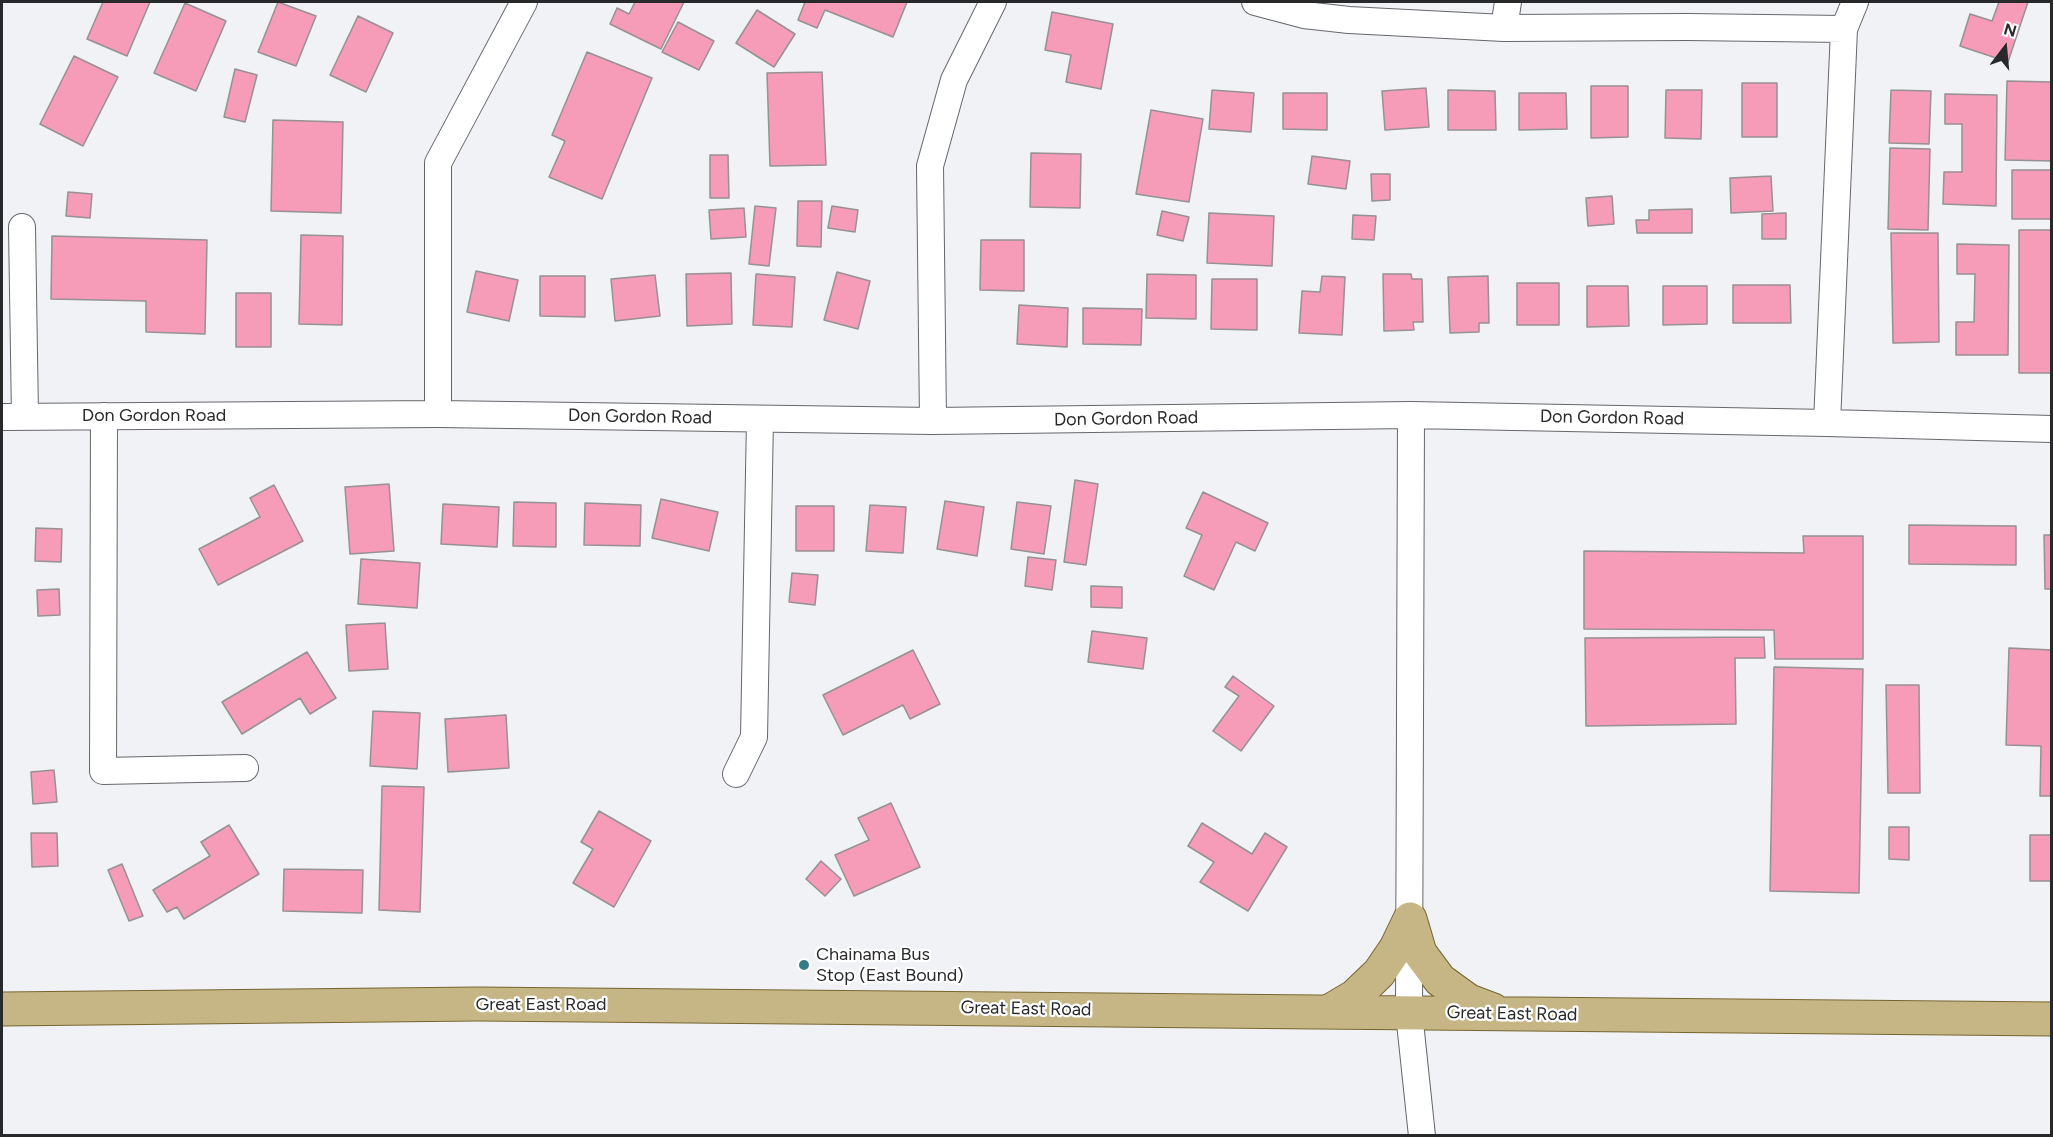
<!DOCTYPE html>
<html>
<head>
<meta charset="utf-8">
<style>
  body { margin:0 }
  #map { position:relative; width:2053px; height:1137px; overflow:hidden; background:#f0f2f6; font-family:Figtree,sans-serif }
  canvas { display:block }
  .frame { position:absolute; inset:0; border:3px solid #28292a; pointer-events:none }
  .north { position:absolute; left:1975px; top:18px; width:60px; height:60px; -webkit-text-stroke:4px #fff; paint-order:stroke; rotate:16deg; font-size:16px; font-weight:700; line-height:24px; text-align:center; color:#28292a }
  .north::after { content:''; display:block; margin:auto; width:21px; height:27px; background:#28292a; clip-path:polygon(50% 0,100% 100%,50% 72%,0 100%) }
</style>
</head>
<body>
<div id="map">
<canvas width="2053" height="1137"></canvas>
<div class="frame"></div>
<div class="north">N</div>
</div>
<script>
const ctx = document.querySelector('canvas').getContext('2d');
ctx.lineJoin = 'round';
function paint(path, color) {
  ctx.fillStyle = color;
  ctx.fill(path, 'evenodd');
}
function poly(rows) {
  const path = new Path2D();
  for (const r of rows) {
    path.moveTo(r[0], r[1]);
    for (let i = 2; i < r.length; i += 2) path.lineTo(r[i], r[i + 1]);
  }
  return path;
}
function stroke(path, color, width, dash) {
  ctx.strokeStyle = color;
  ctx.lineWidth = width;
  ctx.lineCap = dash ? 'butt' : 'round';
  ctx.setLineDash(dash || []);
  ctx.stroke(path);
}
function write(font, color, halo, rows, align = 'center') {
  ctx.font = font + ' Figtree,sans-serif';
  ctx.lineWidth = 4.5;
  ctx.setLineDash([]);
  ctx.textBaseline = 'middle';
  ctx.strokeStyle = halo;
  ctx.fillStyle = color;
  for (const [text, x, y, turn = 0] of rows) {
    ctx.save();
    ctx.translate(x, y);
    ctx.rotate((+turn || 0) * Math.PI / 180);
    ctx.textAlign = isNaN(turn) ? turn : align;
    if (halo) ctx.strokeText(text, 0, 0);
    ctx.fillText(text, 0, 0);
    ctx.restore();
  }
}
const building = poly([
  [103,2,150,2,127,56,87,39,103,2],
  [278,2,316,16,296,66,258,52,278,2],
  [635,2,684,2,661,49,610,24,617,8,629,14,635,2],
  [805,2,907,2,893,37,825,10,817,28,798,20,805,2],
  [1999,2,2028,2,2008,62,1960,46,1970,14,1992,21,1999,2],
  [185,3,226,21,196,91,154,73,185,3],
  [757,10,795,34,774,67,736,43,757,10],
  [1052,12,1113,24,1101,89,1066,82,1071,55,1045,50,1052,12],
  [358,16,393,33,366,92,330,75,358,16],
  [678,22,714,41,699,70,662,52,678,22],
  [587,52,652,78,602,199,549,177,565,141,552,135,587,52],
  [74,56,118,77,83,146,40,124,74,56],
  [235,69,257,75,245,122,224,117,235,69],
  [822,72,826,165,770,166,767,73,822,72],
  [2007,81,2052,82,2052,161,2005,160,2007,81],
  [1742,83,1777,83,1777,137,1742,137,1742,83],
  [1591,86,1628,86,1628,137,1591,138,1591,86],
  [1426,88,1429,127,1385,130,1382,91,1426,88],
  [1212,90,1254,93,1251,132,1209,129,1212,90],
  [1448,90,1495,91,1496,130,1448,130,1448,90],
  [1666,90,1702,90,1701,139,1665,138,1666,90],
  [1891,90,1931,91,1929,144,1889,143,1891,90],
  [1283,93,1327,93,1327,130,1283,129,1283,93],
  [1519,93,1566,93,1567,129,1519,130,1519,93],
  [1945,94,1997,95,1996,206,1943,204,1944,172,1962,172,1962,124,1945,124,1945,94],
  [1151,110,1203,119,1189,202,1136,194,1151,110],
  [273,120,343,122,341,213,271,211,273,120],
  [1890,148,1930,149,1928,230,1888,229,1890,148],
  [1031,153,1081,154,1080,208,1030,207,1031,153],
  [710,155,728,155,729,198,710,198,710,155],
  [1312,156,1350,161,1346,189,1308,184,1312,156],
  [2012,170,2052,170,2052,219,2012,219,2012,170],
  [1371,174,1390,174,1390,200,1372,201,1371,174],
  [1771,176,1773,211,1731,213,1730,178,1771,176],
  [68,192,92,194,90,218,66,216,68,192],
  [1612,196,1614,224,1588,226,1586,198,1612,196],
  [798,201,822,201,821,247,797,246,798,201],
  [755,206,776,208,769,266,749,264,755,206],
  [832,206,858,210,855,232,828,228,832,206],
  [744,208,746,237,711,239,709,210,744,208],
  [1692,209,1692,233,1637,233,1636,220,1649,220,1649,210,1692,209],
  [1162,211,1189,217,1183,241,1157,235,1162,211],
  [1209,213,1274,216,1272,266,1207,263,1209,213],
  [1786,213,1786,239,1762,239,1762,214,1786,213],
  [1353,215,1376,216,1374,240,1352,239,1353,215],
  [2019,230,2052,230,2052,373,2019,373,2019,230],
  [1891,233,1938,233,1939,342,1893,343,1891,233],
  [301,235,343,236,342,325,299,324,301,235],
  [52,236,207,240,205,334,146,332,146,301,51,299,52,236],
  [981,240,1024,240,1024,291,980,290,981,240],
  [1957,244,2009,245,2008,355,1956,355,1956,322,1974,322,1975,274,1957,274,1957,244],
  [476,271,518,280,509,321,467,312,476,271],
  [837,272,870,281,858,329,824,320,837,272],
  [731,273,732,324,687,326,686,274,731,273],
  [756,274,795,277,792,327,753,325,756,274],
  [1147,274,1196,275,1196,319,1146,318,1147,274],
  [1383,274,1411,274,1412,279,1422,279,1423,322,1413,322,1414,330,1384,331,1383,274],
  [655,275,660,316,615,321,611,279,655,275],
  [540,276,585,276,585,317,540,316,540,276],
  [1322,276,1345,277,1342,335,1299,333,1302,291,1320,292,1322,276],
  [1488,276,1489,323,1479,323,1479,332,1450,333,1448,277,1488,276],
  [1212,279,1257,279,1257,330,1211,329,1212,279],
  [1517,283,1559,283,1559,325,1517,325,1517,283],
  [1733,285,1790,285,1791,323,1733,323,1733,285],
  [1587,286,1628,286,1629,326,1587,327,1587,286],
  [1663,286,1707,286,1707,324,1663,325,1663,286],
  [236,293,271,293,271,347,236,347,236,293],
  [1019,305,1068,308,1067,347,1017,344,1019,305],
  [1083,308,1142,309,1141,345,1083,344,1083,308],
  [1075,480,1098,484,1086,565,1064,562,1075,480],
  [389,484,394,551,350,554,345,487,389,484],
  [274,485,303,541,218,585,199,549,260,517,250,498,274,485],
  [1203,492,1268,523,1255,551,1236,542,1214,590,1184,576,1202,535,1186,528,1203,492],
  [661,499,718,512,709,551,652,538,661,499],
  [945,501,984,507,977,556,937,549,945,501],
  [514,502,556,503,556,547,513,546,514,502],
  [1017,502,1051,506,1044,554,1011,549,1017,502],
  [585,503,641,505,640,546,584,545,585,503],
  [443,504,499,507,497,547,441,544,443,504],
  [870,505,906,507,903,553,866,551,870,505],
  [796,506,834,506,834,551,796,551,796,506],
  [1909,525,2016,526,2016,565,1909,564,1909,525],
  [36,528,62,529,61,562,35,561,36,528],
  [2044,535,2052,535,2052,589,2045,589,2044,535],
  [1803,536,1863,536,1863,659,1775,659,1774,630,1584,629,1584,551,1804,553,1803,536],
  [1028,557,1056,560,1052,590,1025,586,1028,557],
  [361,559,420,563,417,608,358,604,361,559],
  [792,573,818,575,815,605,789,602,792,573],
  [1091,586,1122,587,1122,608,1091,607,1091,586],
  [59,589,60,615,38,616,37,590,59,589],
  [385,623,388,669,349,671,346,625,385,623],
  [1092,631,1147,638,1143,669,1088,662,1092,631],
  [1764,637,1765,658,1735,658,1736,724,1586,726,1585,638,1764,637],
  [2009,648,2052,650,2052,796,2040,796,2041,746,2006,745,2009,648],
  [913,650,940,704,910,719,903,705,843,735,823,695,913,650],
  [307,652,336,698,310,714,300,698,242,734,222,702,307,652],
  [1774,667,1863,669,1859,893,1770,891,1774,667],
  [1233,676,1274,706,1241,751,1213,731,1239,696,1225,687,1233,676],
  [1886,685,1919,685,1920,793,1888,793,1886,685],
  [373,711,420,713,417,769,370,766,373,711],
  [506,715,509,768,448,772,445,719,506,715],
  [54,770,57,802,33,804,31,772,54,770],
  [382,786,424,787,420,912,379,910,382,786],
  [891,803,920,867,854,896,835,855,869,840,858,818,891,803],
  [599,811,651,841,614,907,573,883,593,849,581,842,599,811],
  [1202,823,1252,854,1265,833,1287,847,1248,911,1200,882,1214,862,1188,846,1202,823],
  [229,825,259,874,184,919,177,907,167,912,153,890,210,856,201,842,229,825],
  [1889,827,1909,827,1909,860,1889,859,1889,827],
  [31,833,57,833,58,866,32,867,31,833],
  [2030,835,2052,835,2052,881,2030,881,2030,835],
  [821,861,841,879,825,896,806,879,821,861],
  [122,864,143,916,129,921,108,870,122,864],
  [284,869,363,870,362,913,283,911,284,869]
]);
paint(building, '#f69bb8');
stroke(building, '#969193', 1.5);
const street = poly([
  [1255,2,1304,15,1349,20,1504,28,1687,27,1844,29],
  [1504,28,1508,2],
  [22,227,25,417],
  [438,414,438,163,524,2],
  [1411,415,1409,1013,1422,1136],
  [104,416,103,771,245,768],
  [2,417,438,414,933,421,1411,415,1827,423,1844,29,1855,2],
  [933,421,930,166,954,80,993,2],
  [1827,423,2052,429],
  [736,774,754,737,760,419]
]);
const primary = poly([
  [1410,919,1420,953,1440,980,1469,1001,1493,1010],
  [2,1009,478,1004,2052,1019],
  [1328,1012,1355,996,1379,973,1396,948,1410,919]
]);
stroke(street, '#66676b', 28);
stroke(primary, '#776530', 35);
stroke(street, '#fff', 26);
stroke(primary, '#c7b685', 33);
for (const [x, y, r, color] of [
  [804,965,6,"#357d85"]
]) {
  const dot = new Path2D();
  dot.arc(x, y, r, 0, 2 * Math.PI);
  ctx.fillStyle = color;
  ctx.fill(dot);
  stroke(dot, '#fff', 2);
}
write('18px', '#28292a', '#fff', [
  ["Don Gordon Road",154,416],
  ["Don Gordon Road",640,417,1],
  ["Don Gordon Road",1612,418,1],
  ["Don Gordon Road",1126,419,-1],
  ["Great East Road",541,1005],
  ["Great East Road",1026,1009,1],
  ["Great East Road",1512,1014,1]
]);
write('18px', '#28292a', '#fff', [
  ["Chainama Bus",816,955],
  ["Stop (East Bound)",816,976]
], 'left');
</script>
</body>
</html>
